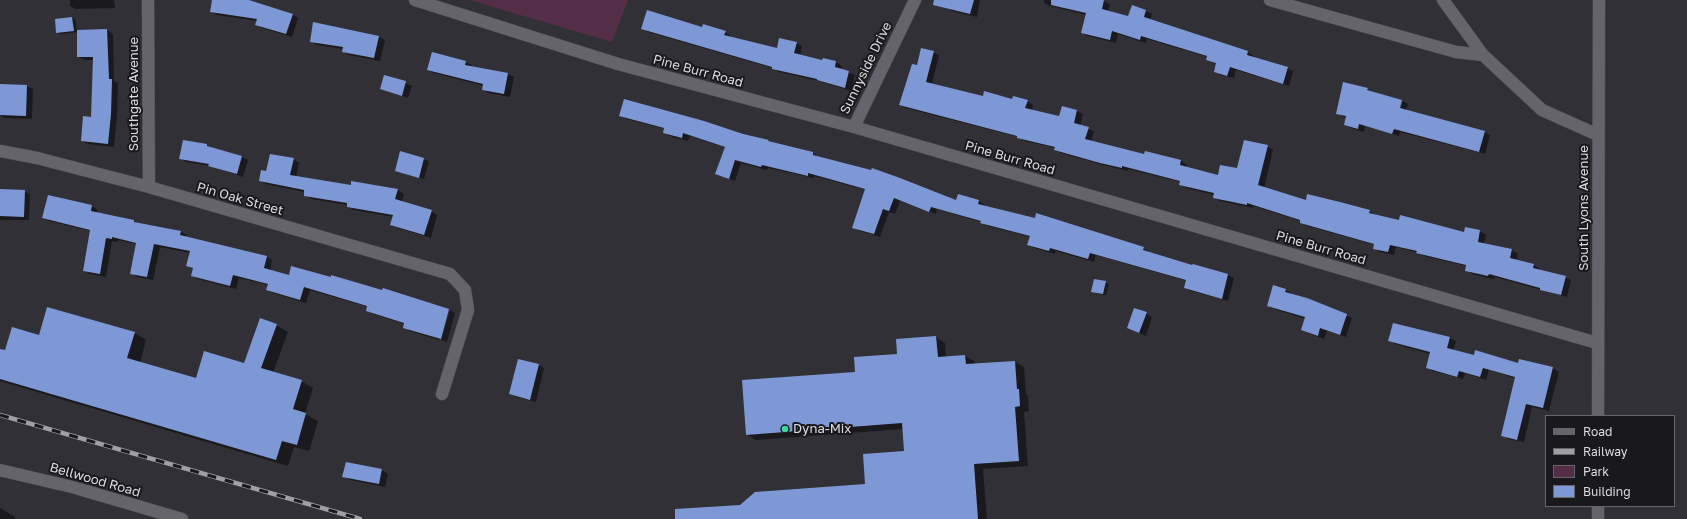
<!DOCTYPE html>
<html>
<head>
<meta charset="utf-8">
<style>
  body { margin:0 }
  #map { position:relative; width:1687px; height:519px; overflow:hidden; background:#313037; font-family:"Golos Text",sans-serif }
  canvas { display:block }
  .legend { position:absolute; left:1545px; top:415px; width:130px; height:92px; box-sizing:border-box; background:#19181c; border:1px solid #67666b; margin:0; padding:5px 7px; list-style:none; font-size:12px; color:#dddce1 }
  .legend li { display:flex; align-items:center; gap:8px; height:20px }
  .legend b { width:20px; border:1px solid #67666b }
</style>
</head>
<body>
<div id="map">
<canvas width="1687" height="519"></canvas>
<ul class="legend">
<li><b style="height:5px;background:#65646d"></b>Road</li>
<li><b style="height:5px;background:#a09fa4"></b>Railway</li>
<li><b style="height:11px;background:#542d46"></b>Park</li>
<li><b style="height:11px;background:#7e98d6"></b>Building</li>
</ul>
</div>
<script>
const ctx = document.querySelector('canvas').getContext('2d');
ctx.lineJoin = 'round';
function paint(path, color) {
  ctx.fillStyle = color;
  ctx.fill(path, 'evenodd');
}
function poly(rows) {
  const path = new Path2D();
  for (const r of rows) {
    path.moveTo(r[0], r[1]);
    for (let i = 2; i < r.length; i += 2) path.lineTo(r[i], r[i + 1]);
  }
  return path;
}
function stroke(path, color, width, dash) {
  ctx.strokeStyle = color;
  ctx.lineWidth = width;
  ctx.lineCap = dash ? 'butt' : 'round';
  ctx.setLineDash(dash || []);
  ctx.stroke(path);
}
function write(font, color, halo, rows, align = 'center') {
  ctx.font = font + ' "Golos Text",sans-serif';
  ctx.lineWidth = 4;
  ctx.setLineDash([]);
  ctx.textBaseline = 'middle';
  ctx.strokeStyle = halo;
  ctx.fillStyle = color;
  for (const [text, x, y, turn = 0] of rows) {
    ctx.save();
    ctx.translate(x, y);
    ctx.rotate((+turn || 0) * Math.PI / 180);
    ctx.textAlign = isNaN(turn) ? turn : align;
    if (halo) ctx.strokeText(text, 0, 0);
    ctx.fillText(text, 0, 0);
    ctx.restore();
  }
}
paint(poly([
  [469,0,628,0,612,42]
]), '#542d46');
paint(poly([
  [70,0,114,0,115,8,76,9,70,6],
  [213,0,249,0,292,14,298,18,292,37,262,28,256,24,257,21,217,15,211,11],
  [947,0,980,0,977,17,952,11,946,7],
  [1044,0,1101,0,1110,4,1108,12,1129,18,1132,6,1146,11,1152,14,1150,20,1248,52,1254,56,1253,58,1287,68,1293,71,1289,86,1236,70,1234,78,1221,75,1215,71,1217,64,1207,60,1208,57,1147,39,1146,43,1118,34,1116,43,1088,36,1082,33,1087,15,1050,6,1044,3],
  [72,18,75,19,77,31,107,30,113,34,114,81,118,83,117,117,114,147,88,144,82,141,92,118,94,60,85,60,78,57,78,32,60,34,57,33,56,20],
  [642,28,702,28,725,32,731,36,731,38,777,50,796,43,802,46,800,56,836,62,842,66,841,70,855,75,851,91,819,81,779,72,773,68,648,32],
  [379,37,385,40,380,61,349,55,343,51,343,49,317,45,311,41],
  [933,52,939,55,932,84,983,97,1027,101,1033,105,1032,111,1060,117,1063,107,1077,111,1083,114,1080,126,1094,131,1091,142,1145,155,1146,152,1181,161,1187,165,1186,168,1219,176,1238,170,1267,146,1273,150,1264,188,1306,201,1369,211,1375,215,1400,221,1464,233,1480,231,1486,235,1484,244,1512,250,1518,254,1516,261,1533,265,1539,268,1539,270,1565,277,1571,280,1567,297,1495,277,1494,279,1472,274,1466,270,1467,266,1424,256,1419,253,1396,247,1394,255,1380,252,1374,248,1375,245,1307,226,1301,223,1301,221,1253,206,1253,208,1220,201,1214,197,1215,195,1186,188,1180,184,1181,182,1128,169,1128,171,1107,166,1061,153,1055,150,1056,148,1024,141,1018,137,906,108,900,105,918,67],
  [465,62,472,65,471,67,508,74,514,77,510,97,489,93,483,90,484,86,434,73,428,70],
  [385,76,412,86,408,98,381,88],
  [0,85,27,86,33,89,32,119,5,118,0,115],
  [1367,89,1374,92,1401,101,1399,113,1403,101,1408,104,1406,110,1484,132,1490,135,1485,154,1400,132,1399,136,1365,126,1364,132,1351,128,1345,125,1346,118,1337,113],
  [620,115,743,135,768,141,773,144,813,153,819,157,957,202,979,201,985,205,984,207,1143,248,1149,252,1149,253,1193,266,1193,265,1228,275,1234,278,1228,301,1191,291,1185,288,1187,281,1096,255,1094,262,1056,251,1055,254,1034,248,1028,244,1031,237,988,226,981,222,937,209,936,214,900,201,895,214,889,212,880,237,860,231,854,227,866,190,814,176,814,178,768,168,767,170,741,163,735,181,717,174,726,148,690,136,688,141,670,136,664,132,665,129,626,119],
  [184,141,207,145,213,149,242,157,248,160,243,177,211,166,187,162,180,159],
  [401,152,429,161,424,179,396,170],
  [293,159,299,163,296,177,351,186,352,182,398,190,404,194,402,202,431,211,437,215,431,238,398,228,392,225,394,217,354,210,348,207,348,205,311,199,305,195,305,192,266,184,260,180,267,172],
  [0,190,24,191,30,194,29,220,0,220],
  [48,196,92,206,98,210,97,213,134,221,139,224,181,232,187,235,186,237,266,257,272,260,270,271,289,276,448,309,439,340,410,331,404,327,405,324,373,314,367,310,368,307,310,290,306,303,273,293,267,290,269,285,239,278,236,289,198,279,192,276,194,269,187,266,190,253,160,247,153,280,137,277,131,273,136,244,118,240,117,242,112,241,106,277,90,274,84,271,91,231,49,221,43,218],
  [1095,280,1109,284,1106,295,1095,293],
  [1285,290,1291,293,1291,295,1352,318,1346,337,1327,331,1324,339,1308,333,1302,330,1306,319,1274,309,1268,306],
  [450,310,455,313,447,342,441,340],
  [1146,313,1152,317,1146,336,1128,328],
  [276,325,288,332,273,373,301,381,313,388,305,414,318,421,309,451,294,447,288,466,0,381,0,350,6,352,39,336,135,333,146,340,140,363,197,379,244,364],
  [936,337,945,343,946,357,965,356,974,361,975,365,1015,362,1024,367,1026,394,1028,396,1029,411,1024,412,1028,466,983,469,987,519,693,519,740,506,866,485,905,452,903,429,756,440,747,435,857,373,899,355,897,340],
  [1450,338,1456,341,1453,351,1519,364,1520,360,1553,368,1559,372,1549,411,1532,407,1524,442,1508,439,1502,435,1515,378,1489,370,1486,380,1465,373,1463,379,1433,371,1427,368,1431,354,1395,344,1389,340],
  [538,365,544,368,536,402,516,397,510,394],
  [346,463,382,470,388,474,385,487,350,480,344,476],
  [0,508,15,517,15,519,0,519]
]), '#0007');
paint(poly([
  [212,0,249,0,293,14,286,34,255,25,257,19,210,12],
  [934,0,974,0,970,14,933,5],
  [1051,0,1104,0,1102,9,1128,16,1132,5,1146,10,1144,17,1248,51,1247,55,1288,67,1283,84,1230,67,1227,76,1214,72,1216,63,1206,60,1207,56,1141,36,1140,40,1112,31,1110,40,1081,33,1086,13,1051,5],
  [647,10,702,27,703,24,726,31,724,35,777,48,779,38,797,42,794,53,822,60,823,58,836,61,835,67,849,71,845,88,817,80,817,79,772,69,772,67,641,29],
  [72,17,74,31,56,33,55,19],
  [313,22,379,36,374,58,342,52,343,47,310,42],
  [107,29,109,79,112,79,111,114,108,144,81,141,83,116,91,117,93,57,77,57,77,30],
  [921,48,934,51,926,82,983,96,984,91,1012,99,1013,96,1028,100,1025,108,1059,116,1062,106,1077,110,1074,123,1089,127,1085,139,1144,154,1145,151,1181,160,1180,165,1218,175,1220,165,1237,168,1244,140,1268,145,1258,185,1306,200,1307,194,1340,202,1370,210,1369,213,1399,220,1400,215,1464,232,1465,227,1480,230,1478,242,1512,249,1510,258,1534,264,1533,268,1566,276,1561,295,1540,290,1540,288,1489,274,1488,276,1465,271,1466,265,1416,253,1417,251,1390,245,1388,252,1373,249,1374,244,1300,223,1300,220,1247,203,1247,205,1213,198,1214,193,1179,185,1180,181,1122,166,1122,168,1100,163,1054,150,1055,147,1017,138,1017,136,899,105,912,64,917,65],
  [432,52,466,61,465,65,508,73,504,94,482,90,483,84,427,70],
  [384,75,406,81,402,96,380,89],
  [1343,82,1368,88,1367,90,1402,100,1400,108,1485,131,1479,152,1394,129,1392,134,1359,124,1358,129,1344,125,1346,116,1336,114],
  [0,84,27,85,26,116,0,115],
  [624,99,704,121,743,134,769,140,768,141,813,152,813,155,871,170,872,168,900,178,956,200,958,194,979,200,978,204,1035,218,1036,213,1144,247,1143,250,1192,265,1193,264,1228,274,1222,299,1184,288,1186,280,1090,253,1088,259,1050,248,1049,251,1027,245,1030,236,980,223,981,221,931,207,929,212,894,198,889,211,883,209,874,234,852,228,865,189,808,173,808,176,762,165,761,167,735,160,729,179,715,174,725,147,683,133,682,138,663,133,664,128,619,116],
  [183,140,207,144,207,146,242,156,237,174,208,166,209,164,179,159],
  [400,151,424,158,419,178,395,171],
  [270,154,294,158,290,175,351,185,351,181,398,189,395,199,432,210,424,235,390,225,393,215,347,207,347,203,304,196,304,190,259,181,261,170,266,171],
  [0,189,25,190,24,217,0,216],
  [48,195,92,205,91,211,134,220,134,222,181,231,180,235,267,256,264,268,289,275,291,266,331,277,331,275,382,290,383,288,449,309,441,339,403,328,404,323,366,311,367,306,304,287,300,300,266,290,268,284,233,275,230,286,191,276,193,268,186,266,190,251,154,244,147,277,130,274,136,243,112,237,112,239,106,238,100,274,83,271,90,230,42,218],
  [1094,279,1106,281,1103,294,1091,292],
  [1273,285,1286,289,1285,292,1307,298,1347,314,1340,335,1320,328,1318,336,1301,330,1305,317,1267,306],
  [47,307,135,332,127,358,196,378,204,351,244,363,260,318,277,324,261,368,302,380,293,409,306,413,297,445,282,441,276,460,0,379,0,349,5,350,12,327,39,335],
  [1134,308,1147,312,1139,333,1127,328],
  [1393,323,1450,337,1447,348,1474,355,1475,350,1518,363,1519,359,1553,367,1543,408,1526,404,1517,440,1501,436,1515,377,1483,368,1480,377,1459,371,1457,377,1426,368,1430,352,1388,341],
  [936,336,938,357,965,355,966,364,1015,361,1017,389,1019,389,1020,406,1015,407,1019,461,974,464,978,519,675,519,675,509,740,505,755,492,865,484,863,454,904,451,902,423,746,435,742,380,855,372,854,357,897,354,896,339],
  [518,359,539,364,530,400,509,394],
  [346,462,382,469,379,484,342,477]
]), '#7e98d6');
const minor = poly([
  [148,0,149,187],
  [415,0,618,64,854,127,1597,343],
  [1270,0,1456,52,1483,55],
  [1443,0,1483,55,1542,110,1598,135],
  [854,127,915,0],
  [0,151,37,158,149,187,450,274,465,290,468,310,442,394],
  [1598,416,1599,0],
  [0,470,72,487,182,519],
  [1598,506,1598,519]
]);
stroke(minor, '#504f55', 13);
stroke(minor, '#65646d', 12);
const rail = poly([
  [0,415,360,519]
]);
stroke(rail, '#a09fa4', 4.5);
stroke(rail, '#19181c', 3, [9]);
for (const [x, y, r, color] of [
  [785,429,4,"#41d4a1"]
]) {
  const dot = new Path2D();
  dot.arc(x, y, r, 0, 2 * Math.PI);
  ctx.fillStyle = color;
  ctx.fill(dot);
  stroke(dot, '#19181c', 1.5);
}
write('13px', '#dddce1', '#19181c', [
  ["Sunnyside Drive",866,68,-64],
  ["Pine Burr Road",698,71,15],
  ["Southgate Avenue",134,94,-90],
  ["Pine Burr Road",1010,158,16],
  ["Pin Oak Street",240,199,16],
  ["South Lyons Avenue",1584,208,-90],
  ["Pine Burr Road",1321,248,16],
  ["Bellwood Road",95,480,16]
]);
write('13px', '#dddce1', '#19181c', [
  ["Dyna-Mix",793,429]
], 'left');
</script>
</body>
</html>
